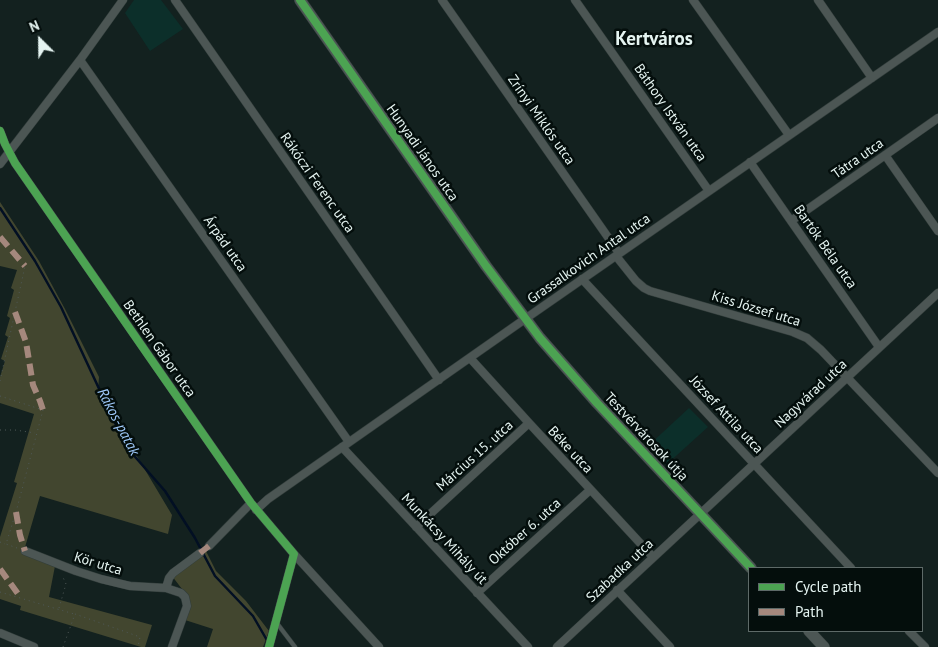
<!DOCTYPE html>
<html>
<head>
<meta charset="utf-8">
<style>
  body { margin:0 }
  #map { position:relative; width:938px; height:647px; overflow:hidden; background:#13211f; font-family:"PT Sans",sans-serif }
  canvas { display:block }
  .legend { position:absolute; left:748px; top:567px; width:175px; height:65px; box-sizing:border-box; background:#040e0c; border:1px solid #5e6a68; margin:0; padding:6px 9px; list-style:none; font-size:15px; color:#e5f4f1 }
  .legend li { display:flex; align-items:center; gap:10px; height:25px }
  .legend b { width:25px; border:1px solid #5e6a68 }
  .north { position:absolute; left:15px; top:15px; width:50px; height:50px; -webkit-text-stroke:4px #040e0c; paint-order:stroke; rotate:337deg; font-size:14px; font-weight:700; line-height:20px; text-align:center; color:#e5f4f1 }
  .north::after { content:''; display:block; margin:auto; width:18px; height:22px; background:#e5f4f1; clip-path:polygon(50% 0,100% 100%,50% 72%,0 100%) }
</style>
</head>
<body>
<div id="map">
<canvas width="938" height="647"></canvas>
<ul class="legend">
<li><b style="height:6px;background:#4ca352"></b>Cycle path</li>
<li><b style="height:6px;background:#a5887d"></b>Path</li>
</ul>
<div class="north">N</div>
</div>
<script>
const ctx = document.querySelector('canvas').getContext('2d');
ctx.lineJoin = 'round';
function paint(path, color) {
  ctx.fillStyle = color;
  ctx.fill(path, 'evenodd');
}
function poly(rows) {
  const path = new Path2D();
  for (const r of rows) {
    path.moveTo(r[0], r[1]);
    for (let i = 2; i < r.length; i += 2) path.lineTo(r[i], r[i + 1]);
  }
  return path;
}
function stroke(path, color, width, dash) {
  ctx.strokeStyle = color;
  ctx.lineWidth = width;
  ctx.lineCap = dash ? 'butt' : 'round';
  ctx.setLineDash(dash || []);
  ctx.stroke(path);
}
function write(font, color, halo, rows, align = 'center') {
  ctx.font = font + ' "PT Sans",sans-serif';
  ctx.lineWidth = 5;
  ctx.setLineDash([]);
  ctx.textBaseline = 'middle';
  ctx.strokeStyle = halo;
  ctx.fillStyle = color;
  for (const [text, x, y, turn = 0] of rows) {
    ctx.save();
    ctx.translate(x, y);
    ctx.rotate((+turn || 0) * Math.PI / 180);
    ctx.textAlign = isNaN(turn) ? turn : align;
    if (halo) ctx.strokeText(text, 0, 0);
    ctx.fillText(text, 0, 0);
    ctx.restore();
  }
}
paint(poly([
  [134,0,161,0,183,29,150,51,125,13],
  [689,408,708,427,666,465,648,446]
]), '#0c2f2a');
paint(poly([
  [0,202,39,261,65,309,99,377,98,391,172,515,168,534,40,496,23,554,55,566,49,597,152,625,145,647,141,647,20,610,21,606,0,599,0,537,17,483,14,482,34,414,0,403,0,377,5,361,1,359,8,337,5,335,10,318,7,316,14,290,11,288,17,270,0,266],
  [205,549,216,571,246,601,269,631,263,647,207,647,213,629,185,620,185,593,172,576]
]), '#42462f');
stroke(poly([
  [0,208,35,261,61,307,115,423,130,451,165,491,195,538,215,576,253,616,268,642]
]), '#020f23', 2.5);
const lane = poly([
  [276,622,295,647]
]);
const street = poly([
  [175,0,439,380],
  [442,0,619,253],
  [575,0,709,191],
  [693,0,789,135],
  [818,0,872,78],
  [80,60,349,442],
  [0,131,5,144,15,163,251,503,294,554,379,647],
  [885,155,938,231],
  [750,162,791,221,879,347],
  [0,164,80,60,123,0],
  [791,221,938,118],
  [616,256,636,281,644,288,650,291,793,332,807,338,821,350,938,473],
  [582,279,851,568],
  [470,358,529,423,653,557],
  [342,447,528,647],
  [256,510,268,499,525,319,938,32],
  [416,527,529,423],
  [209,546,251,503],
  [25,551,76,571,101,579,130,586,166,588,181,593,185,597,187,606,172,647],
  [166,588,169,578,173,573,200,553],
  [617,590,670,647],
  [477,593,590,490],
  [909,631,925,647],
  [0,633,34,647],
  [269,647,294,554],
  [557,647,938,293]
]);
const secondary = poly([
  [300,0,486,266,540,338,597,403,751,568],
  [809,631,824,647]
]);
stroke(lane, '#323d3b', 5);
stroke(street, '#323d3b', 9);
stroke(secondary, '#323d3b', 12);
stroke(poly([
  [0,381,25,266],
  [0,396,43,410,16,512,6,544,17,548],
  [0,430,15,430,35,433],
  [0,542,5,544],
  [0,592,74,614],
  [59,608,66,584,62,575],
  [63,647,75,614,140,637,138,647]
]), '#4f5958', 1, [1, 4]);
stroke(lane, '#4c5654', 4);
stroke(street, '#4c5654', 8);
stroke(secondary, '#4c5654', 11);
stroke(poly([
  [0,237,25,266],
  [15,312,26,342,33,385,40,401,43,410],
  [16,512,20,535,25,551],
  [200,553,209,546],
  [0,569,21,598]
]), '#a5887d', 6, [12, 6]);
stroke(poly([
  [300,0,486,266,540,338,597,403,751,568],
  [0,131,5,144,15,163,148,355,251,503,294,554,269,647]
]), '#4ca352', 8);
write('14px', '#e5f4f1', '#040e0c', [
  ["Báthory István utca",670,113,55],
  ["Zrínyi Miklós utca",541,120,55],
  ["Hunyadi János utca",422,153,55],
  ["Tátra utca",858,159,-35],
  ["Rákóczi Ferenc utca",317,183,55],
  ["Árpád utca",225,244,55],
  ["Bartók Béla utca",825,247,55],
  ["Grassalkovich Antal utca",589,259,-35],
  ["Kiss József utca",756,309,17],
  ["Bethlen Gábor utca",159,349,55],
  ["Nagyvárad utca",811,394,-43],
  ["József Attila utca",726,415,47],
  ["Testvérvárosok útja",646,437,47],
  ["Béke utca",570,450,47],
  ["Március 15. utca",475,456,-42],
  ["Október 6. utca",525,532,-42],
  ["Munkácsy Mihály út",444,539,47],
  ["Kör utca",98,564,17],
  ["Szabadka utca",620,571,-43]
]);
write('italic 15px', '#9ec8f9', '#040e0c', [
  ["Rákos-patak",118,422,62]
]);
write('bold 19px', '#e5f4f1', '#040e0c', [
  ["Kertváros",654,40]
]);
</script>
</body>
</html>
